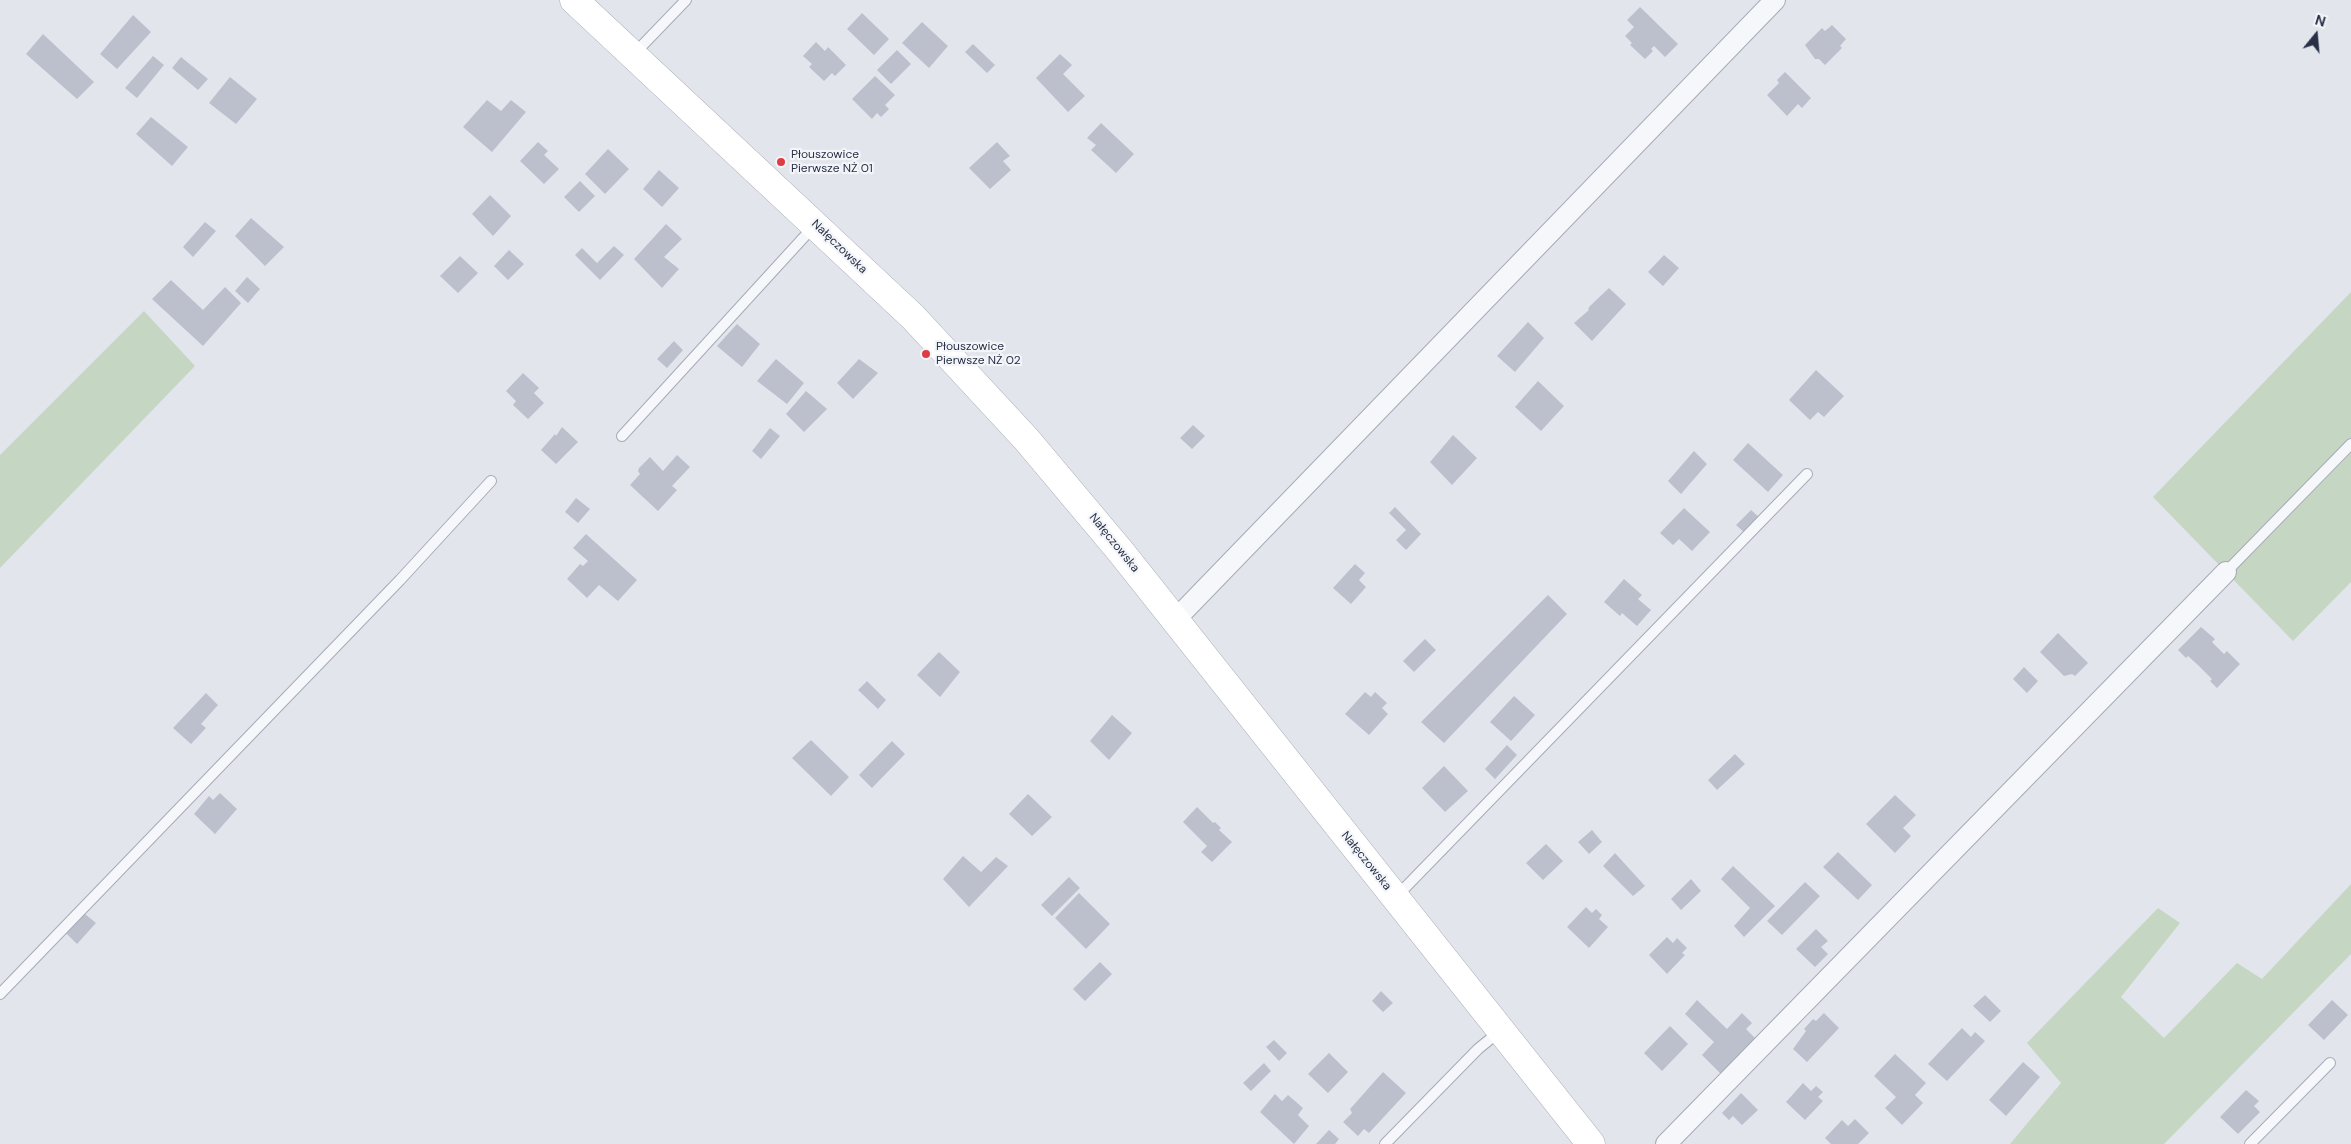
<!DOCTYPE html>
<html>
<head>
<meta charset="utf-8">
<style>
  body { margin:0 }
  #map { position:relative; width:2351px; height:1144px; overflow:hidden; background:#e2e5ec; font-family:"DM Sans",sans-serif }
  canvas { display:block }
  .north { position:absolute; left:2291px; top:10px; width:50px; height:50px; -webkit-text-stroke:4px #f3f5f9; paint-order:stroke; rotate:17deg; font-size:14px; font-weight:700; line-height:20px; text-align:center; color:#283046 }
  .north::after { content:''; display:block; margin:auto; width:18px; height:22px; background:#283046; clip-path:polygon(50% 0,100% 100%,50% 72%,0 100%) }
</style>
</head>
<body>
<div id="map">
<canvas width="2351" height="1144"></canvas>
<div class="north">N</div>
</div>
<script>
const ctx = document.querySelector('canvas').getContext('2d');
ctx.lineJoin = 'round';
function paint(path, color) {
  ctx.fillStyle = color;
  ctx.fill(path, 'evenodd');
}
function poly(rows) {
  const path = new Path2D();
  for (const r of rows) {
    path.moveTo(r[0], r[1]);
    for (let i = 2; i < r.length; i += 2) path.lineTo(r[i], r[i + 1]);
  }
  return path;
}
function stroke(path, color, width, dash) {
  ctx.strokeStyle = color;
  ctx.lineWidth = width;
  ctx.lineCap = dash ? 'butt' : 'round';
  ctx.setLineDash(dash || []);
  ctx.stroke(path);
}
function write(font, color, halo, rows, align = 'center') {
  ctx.font = font + ' "DM Sans",sans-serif';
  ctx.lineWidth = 4.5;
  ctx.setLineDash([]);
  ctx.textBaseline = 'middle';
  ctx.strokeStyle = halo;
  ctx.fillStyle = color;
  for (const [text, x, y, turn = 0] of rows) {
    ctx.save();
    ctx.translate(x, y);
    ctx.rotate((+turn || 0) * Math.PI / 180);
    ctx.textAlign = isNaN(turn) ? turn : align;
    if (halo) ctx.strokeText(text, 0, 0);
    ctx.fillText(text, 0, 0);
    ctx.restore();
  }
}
paint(poly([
  [2351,292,2351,582,2293,641,2153,497],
  [144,311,195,366,0,568,0,455],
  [2351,884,2351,954,2164,1144,2010,1144,2061,1083,2027,1043,2158,908,2180,923,2121,997,2164,1038,2237,963,2262,979]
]), '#c5d7c3');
paint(poly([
  [1640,7,1678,44,1665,57,1654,46,1651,49,1653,51,1645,59,1630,45,1632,43,1625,36,1634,27,1627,20],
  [862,13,889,39,874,55,847,29],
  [133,15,151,32,117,69,100,54],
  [922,22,948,46,929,68,902,43],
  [1832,25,1846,39,1840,46,1842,48,1825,65,1819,59,1815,59,1805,45,1822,28,1825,31],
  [43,34,94,82,77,99,26,54],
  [816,42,825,51,828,47,846,65,835,76,832,73,824,81,809,67,812,64,803,56],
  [973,44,995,65,987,73,965,52],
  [897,50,911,64,891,84,877,70],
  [1060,54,1072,65,1063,74,1085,96,1068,112,1036,78],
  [153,56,164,65,137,98,125,88],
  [181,57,208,79,198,90,172,68],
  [1785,72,1811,98,1802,108,1798,104,1787,116,1767,95,1779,83,1777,80],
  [875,76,895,95,885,105,889,109,881,117,877,113,872,119,852,99],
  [230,77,257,99,236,124,209,103],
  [487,100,501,111,511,100,526,112,492,152,463,127],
  [151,117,188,147,172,166,136,134],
  [1101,123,1134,154,1116,173,1091,150,1096,145,1087,138],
  [538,142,548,151,544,155,559,169,544,184,520,161],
  [997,142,1010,156,1003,161,1011,170,990,189,969,168],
  [608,149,629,169,605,194,585,174],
  [659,170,679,188,662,207,643,189],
  [580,181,595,196,579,212,564,197],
  [490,195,511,216,493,236,472,214],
  [251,218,284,247,265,266,235,236],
  [205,222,216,231,193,257,183,247],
  [666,224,682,239,664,257,679,269,662,288,634,259],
  [614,246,624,255,600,280,575,255,582,248,597,263],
  [509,250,524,264,508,280,494,266],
  [1664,255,1679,268,1663,286,1648,272],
  [460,256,478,273,458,293,440,276],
  [247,277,260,289,248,303,235,291],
  [171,280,203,310,225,287,241,303,203,346,152,299],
  [1609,288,1626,304,1592,341,1574,323,1589,310,1588,309,1590,306],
  [1528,322,1544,338,1515,372,1497,356],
  [737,324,760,344,742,367,717,346],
  [674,341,683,350,667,368,657,359],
  [776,359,804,383,787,404,757,381],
  [859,359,878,373,853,399,837,383],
  [1816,370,1844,396,1824,417,1818,412,1810,420,1789,400],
  [523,373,539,388,534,393,544,403,528,419,513,405,516,401,506,391],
  [1538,381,1564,406,1541,431,1515,407],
  [806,391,827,409,804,432,786,414],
  [1193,425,1205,436,1192,449,1180,438],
  [562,427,578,442,556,464,541,450,555,434,556,436],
  [770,428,780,436,761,459,752,451],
  [1453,435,1477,458,1452,485,1430,462],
  [1748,443,1783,475,1768,492,1733,460],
  [1694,451,1707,464,1681,494,1668,481],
  [677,455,690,467,672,486,677,490,658,511,630,485,640,474,638,471,639,468,650,457,663,471],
  [576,498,590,509,578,523,565,512],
  [1395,507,1421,534,1406,550,1396,540,1406,530,1389,513],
  [1684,508,1710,532,1692,551,1679,539,1673,545,1660,533],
  [1751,510,1761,519,1746,534,1736,525],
  [586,534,637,580,618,601,599,585,587,598,567,579,580,564,583,566,588,561,573,548],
  [1355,564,1365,573,1359,580,1366,587,1351,604,1333,588],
  [1624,579,1642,595,1638,599,1651,610,1637,626,1622,613,1620,616,1604,602],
  [1548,595,1567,614,1444,743,1421,722],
  [2201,627,2215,639,2212,642,2224,654,2227,651,2240,664,2217,688,2210,681,2212,679,2199,666,2188,656,2186,658,2178,650],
  [2058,633,2088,663,2075,676,2072,674,2064,676,2040,652],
  [1425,639,1436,650,1414,672,1403,661],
  [939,652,960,672,940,697,917,675],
  [2024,667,2038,681,2027,693,2013,679],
  [867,681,886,700,878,709,858,690],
  [1365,692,1371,697,1375,692,1387,703,1382,708,1388,714,1369,735,1345,714],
  [206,693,218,705,201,724,206,728,191,744,173,728],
  [1514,696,1535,715,1511,741,1490,722],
  [1112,715,1132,733,1109,760,1090,741],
  [811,740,849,777,831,796,792,758],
  [892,741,905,754,872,788,859,775],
  [1507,745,1517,755,1495,779,1485,769],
  [1735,754,1745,764,1717,790,1708,780],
  [1444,766,1468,791,1445,812,1422,788],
  [220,793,237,809,215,834,194,814,209,796,213,800],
  [1028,794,1052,817,1032,836,1009,814],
  [1895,795,1916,815,1903,828,1911,836,1895,853,1866,824],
  [1197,807,1213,823,1215,822,1221,828,1219,830,1232,842,1212,862,1201,852,1207,846,1183,822],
  [1592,830,1602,842,1589,854,1578,842],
  [1546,844,1563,861,1543,880,1526,863],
  [1838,852,1872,885,1858,900,1823,867],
  [1615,853,1645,886,1633,896,1603,866],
  [963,856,981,872,996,857,1008,866,969,907,943,879],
  [1733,866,1775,906,1744,937,1734,926,1750,908,1721,879],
  [1069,877,1080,888,1052,916,1041,905],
  [1691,879,1701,891,1681,910,1671,899],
  [1805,882,1820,896,1782,935,1767,921],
  [1079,893,1110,924,1086,949,1055,918],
  [1586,907,1592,913,1596,909,1602,915,1599,919,1608,927,1589,948,1567,927],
  [85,914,96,923,77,944,66,933],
  [1816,929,1828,941,1821,947,1828,954,1815,967,1796,949],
  [1667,937,1673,943,1677,938,1687,948,1682,953,1685,955,1667,974,1649,955],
  [1100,962,1112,974,1085,1001,1073,989],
  [1381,991,1393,1003,1383,1012,1372,1001],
  [1985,995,2001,1011,1990,1022,1973,1006],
  [1697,1000,1727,1029,1742,1013,1752,1023,1746,1029,1757,1040,1723,1076,1702,1055,1714,1042,1685,1014],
  [2332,1000,2348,1015,2324,1040,2308,1025],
  [1824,1013,1839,1028,1807,1062,1793,1049,1806,1031,1804,1029,1813,1019,1816,1021],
  [1670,1026,1688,1044,1662,1071,1644,1053],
  [1962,1028,1971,1037,1975,1032,1985,1041,1947,1081,1928,1064],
  [1274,1040,1287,1053,1279,1061,1266,1047],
  [1329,1053,1348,1072,1328,1093,1308,1074],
  [1895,1054,1926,1083,1915,1095,1923,1103,1902,1125,1885,1108,1896,1097,1874,1076],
  [2023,1062,2040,1077,2006,1116,1989,1100],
  [1264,1063,1271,1071,1251,1091,1243,1083],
  [1383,1072,1406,1093,1369,1133,1364,1129,1358,1136,1343,1122,1352,1113,1350,1109],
  [1803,1083,1811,1091,1816,1086,1823,1092,1818,1097,1823,1101,1805,1120,1786,1102],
  [2246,1090,2259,1101,2254,1106,2260,1112,2238,1134,2220,1117],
  [1741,1093,1758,1110,1742,1125,1733,1116,1729,1120,1722,1113],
  [1275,1094,1282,1101,1288,1095,1303,1108,1298,1115,1309,1126,1294,1144,1260,1112],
  [1855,1119,1869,1133,1858,1144,1831,1144,1825,1138,1842,1120,1848,1126],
  [1329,1130,1339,1139,1335,1144,1316,1144]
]), '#bcc0cd');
const service = poly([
  [634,54,686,0],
  [622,436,815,225],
  [2226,572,2351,444],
  [1396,897,1807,474],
  [0,994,400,580,491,481],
  [1385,1144,1478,1049,1500,1031],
  [2250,1144,2330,1063]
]);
const minor = poly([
  [1175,620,1775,0],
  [1666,1144,2226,572]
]);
const secondary = poly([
  [574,0,913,317,1027,440,1121,552,1591,1144]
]);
stroke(service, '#a6abb7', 12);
stroke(minor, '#a6abb7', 22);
stroke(secondary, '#a6abb7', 29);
stroke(service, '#f6f7fa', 10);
stroke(minor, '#f6f7fa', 20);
stroke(secondary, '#fff', 28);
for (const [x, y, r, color] of [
  [781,162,5,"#dc3c42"],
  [926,354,5,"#dc3c42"]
]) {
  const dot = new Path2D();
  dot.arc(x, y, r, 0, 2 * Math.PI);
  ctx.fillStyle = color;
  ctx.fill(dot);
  stroke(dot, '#f3f5f9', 2);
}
write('12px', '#283046', '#f3f5f9', [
  ["Płouszowice",791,155],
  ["Pierwsze NŻ 01",791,169],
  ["Płouszowice",936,347],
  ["Pierwsze NŻ 02",936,361]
], 'left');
write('12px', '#283046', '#f3f5f9', [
  ["Nałęczowska",839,247,44],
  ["Nałęczowska",1114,543,51],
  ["Nałęczowska",1366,861,51]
]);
</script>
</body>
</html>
